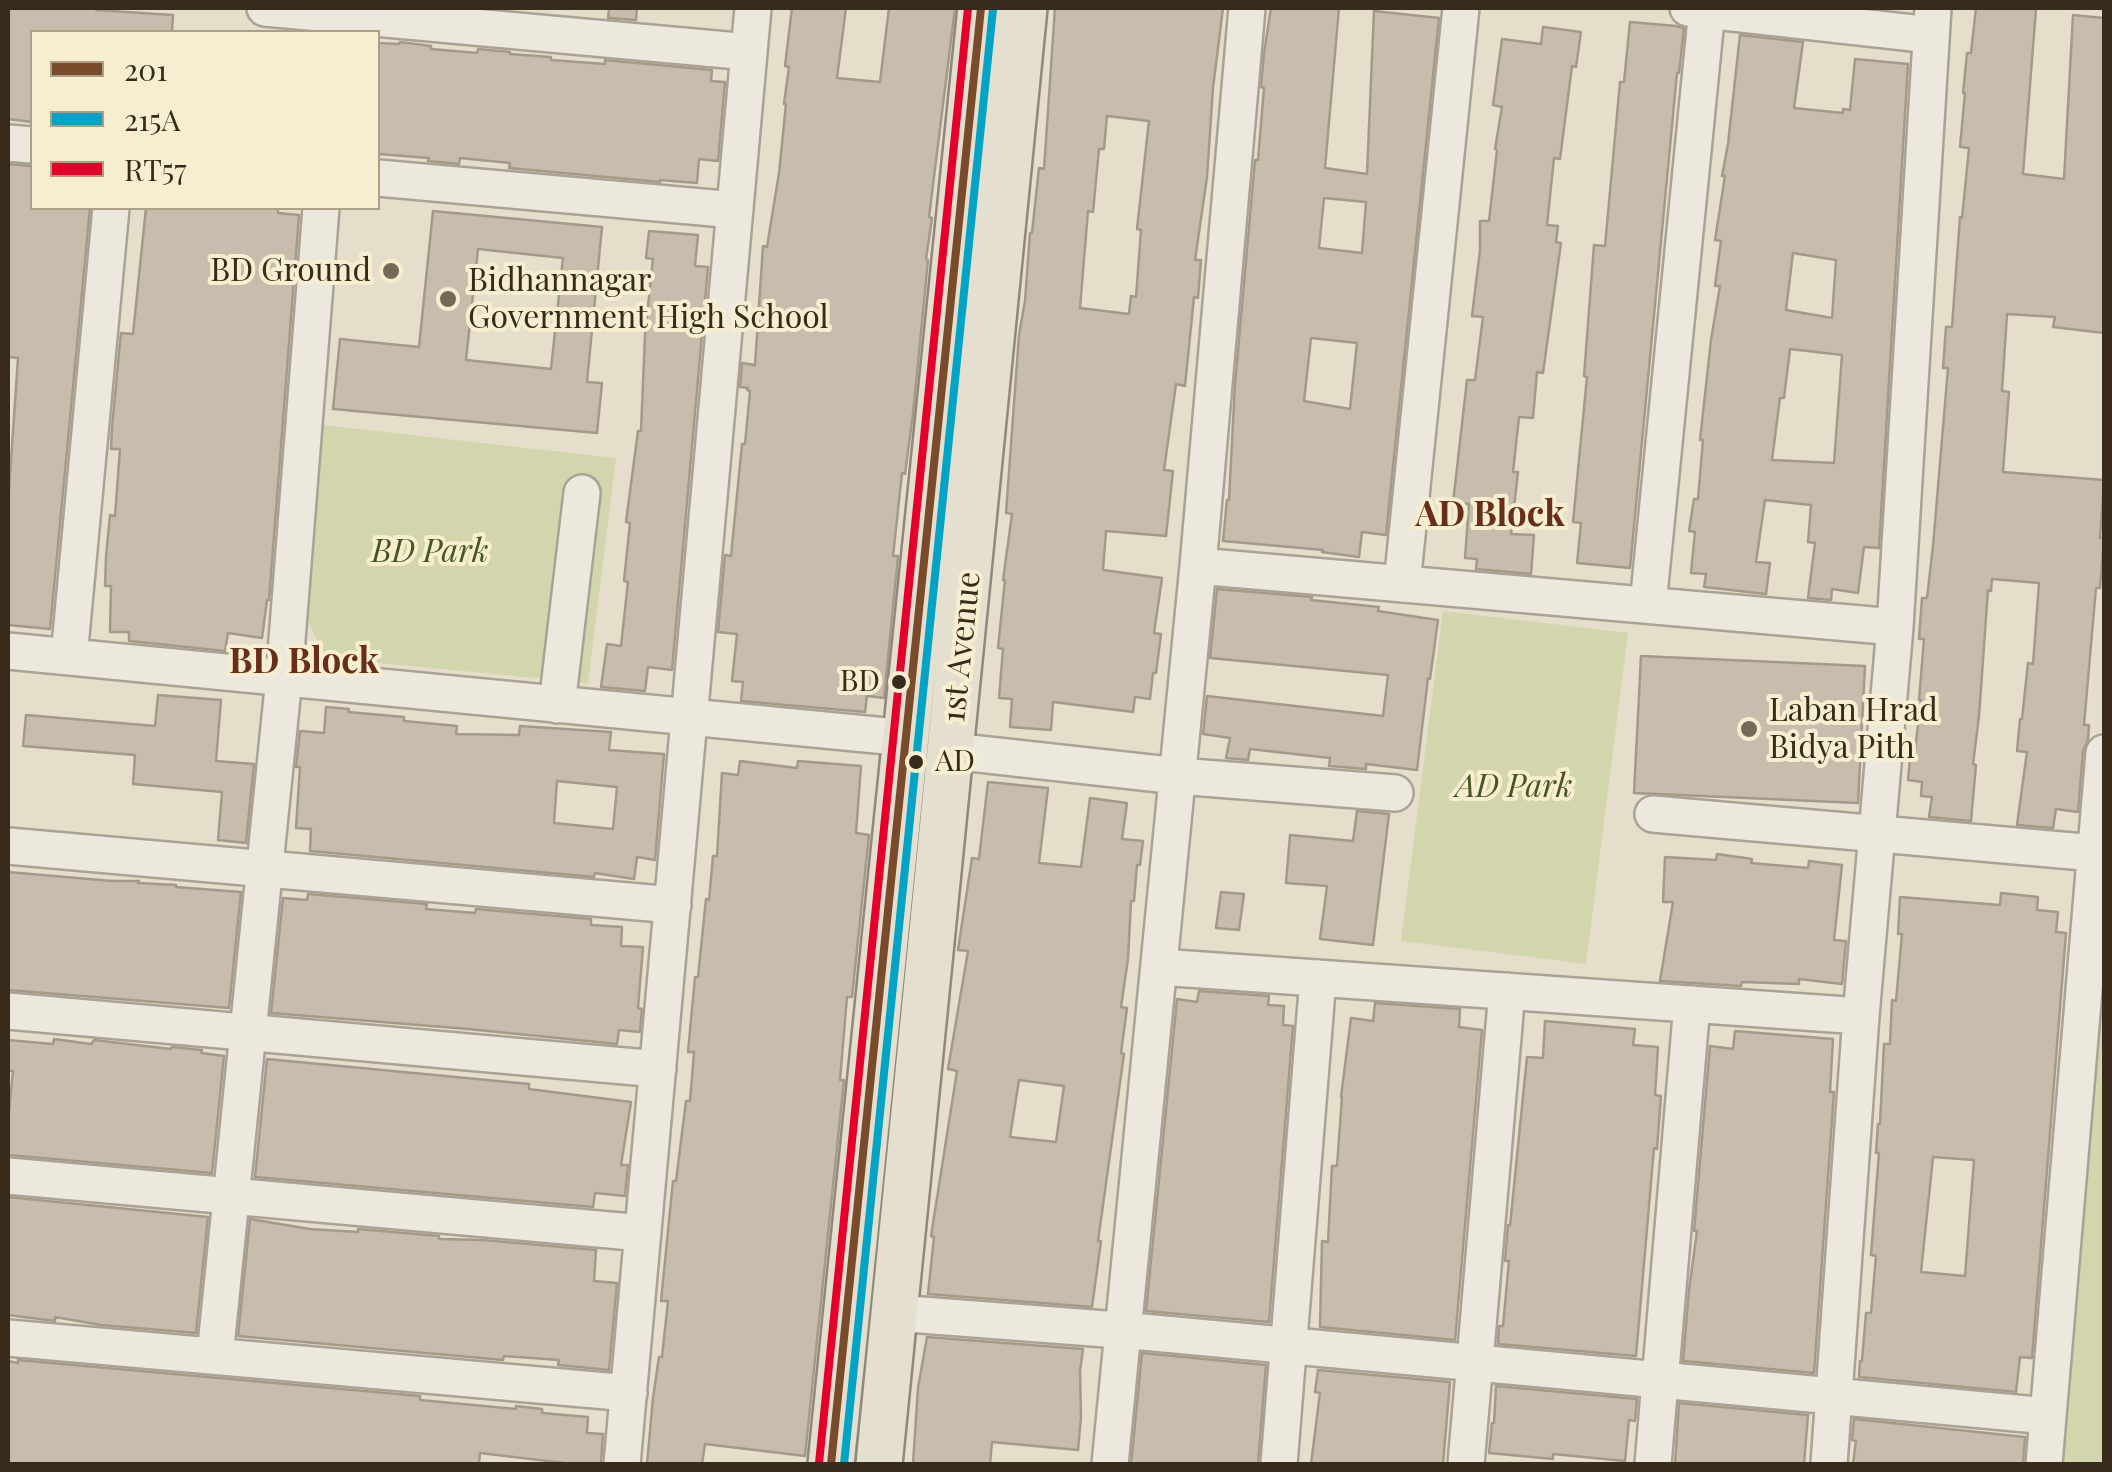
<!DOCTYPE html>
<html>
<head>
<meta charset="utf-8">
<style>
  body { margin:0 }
  #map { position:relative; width:2112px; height:1472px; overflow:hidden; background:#e5decb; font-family:"Playfair Display",serif }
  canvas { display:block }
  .frame { position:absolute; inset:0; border:10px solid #382b1c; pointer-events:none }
  .legend { position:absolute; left:30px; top:30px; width:350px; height:180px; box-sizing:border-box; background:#f7edd0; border:2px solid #ab9f88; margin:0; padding:12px 18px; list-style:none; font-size:30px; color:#382b1c }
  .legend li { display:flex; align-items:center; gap:20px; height:50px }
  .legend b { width:50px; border:2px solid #ab9f88 }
</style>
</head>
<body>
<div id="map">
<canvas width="2112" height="1472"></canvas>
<div class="frame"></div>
<ul class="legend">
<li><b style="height:12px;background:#7a4b2a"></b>201</li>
<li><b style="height:12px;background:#03a3c5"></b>215A</li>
<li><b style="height:12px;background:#e4002b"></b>RT57</li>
</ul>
</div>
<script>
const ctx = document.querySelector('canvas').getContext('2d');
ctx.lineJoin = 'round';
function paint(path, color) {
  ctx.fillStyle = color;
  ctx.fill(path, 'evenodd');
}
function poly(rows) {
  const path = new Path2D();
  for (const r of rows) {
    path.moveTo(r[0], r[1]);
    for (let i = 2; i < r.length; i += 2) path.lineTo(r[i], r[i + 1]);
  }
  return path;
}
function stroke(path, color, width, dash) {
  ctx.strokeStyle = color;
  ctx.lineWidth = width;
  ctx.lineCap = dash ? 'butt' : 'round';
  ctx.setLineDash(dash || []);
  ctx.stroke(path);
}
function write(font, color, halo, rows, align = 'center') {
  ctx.font = font + ' "Playfair Display",serif';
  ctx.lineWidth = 8;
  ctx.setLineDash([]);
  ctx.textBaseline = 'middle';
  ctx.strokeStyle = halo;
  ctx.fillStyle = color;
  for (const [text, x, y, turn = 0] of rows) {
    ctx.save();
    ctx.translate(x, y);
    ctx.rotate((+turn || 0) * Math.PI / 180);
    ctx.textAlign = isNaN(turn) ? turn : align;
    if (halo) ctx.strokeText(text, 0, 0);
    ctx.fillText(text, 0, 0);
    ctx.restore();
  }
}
paint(poly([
  [322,425,616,458,588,683,326,658,305,616],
  [1443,611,1628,633,1586,964,1401,941],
  [2104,959,2104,1464,2059,1464,2086,1151]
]), '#d3d5ad');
const building = poly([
  [8,8,97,8,96,10,173,15,172,32,32,32,32,122,8,119,8,8],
  [609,8,637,8,636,20,608,18,609,8],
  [792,8,846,8,837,78,880,82,889,8,955,8,929,217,932,218,926,259,928,260,913,414,905,474,902,473,893,556,898,556,884,698,867,696,865,712,741,701,743,682,732,681,737,634,718,632,725,555,731,556,742,444,745,444,750,391,747,390,748,388,740,387,742,363,755,365,763,246,767,247,779,173,786,104,784,104,789,67,785,66,792,8],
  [1055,8,1223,8,1213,88,1207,177,1195,260,1201,260,1198,298,1194,297,1185,386,1176,384,1164,470,1173,471,1166,536,1106,531,1103,570,1162,578,1154,633,1161,634,1156,673,1153,673,1150,699,1135,697,1133,712,1053,702,1051,730,1010,727,1012,699,999,698,1003,649,998,648,1005,580,1003,580,1012,514,1006,513,1019,335,1025,301,1030,233,1032,233,1039,168,1044,169,1055,8],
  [1107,116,1149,121,1137,229,1141,230,1136,297,1131,296,1129,314,1080,308,1088,211,1093,212,1099,149,1104,149,1107,116],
  [1271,8,1339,8,1325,168,1367,174,1374,11,1439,18,1386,535,1362,532,1359,557,1322,552,1323,550,1223,541,1227,500,1229,500,1235,384,1255,160,1258,160,1264,88,1261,87,1264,53,1271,8],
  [1324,198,1366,202,1362,253,1319,248,1324,198],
  [1311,338,1357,343,1350,409,1304,401,1311,338],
  [1976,8,2036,9,2023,174,2064,179,2073,15,2104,18,2104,333,2053,327,2055,317,2007,314,2002,391,2009,392,2003,472,2104,480,2100,538,2104,538,2100,588,2096,588,2084,725,2089,725,2088,740,2083,751,2078,812,2056,809,2053,828,2017,825,2027,752,2017,751,2020,719,2022,719,2028,663,2033,664,2039,583,1992,579,1991,591,1988,590,1979,716,1973,764,1976,765,1971,821,1929,817,1932,797,1921,796,1922,782,1908,780,1910,758,1914,759,1921,700,1919,700,1924,639,1919,639,1922,598,1927,598,1933,546,1948,368,1943,368,1946,327,1952,327,1960,217,1962,218,1969,148,1960,147,1965,93,1963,93,1967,53,1971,53,1976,8],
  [1630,22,1676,26,1684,28,1679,73,1677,73,1630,568,1577,563,1581,523,1573,522,1587,377,1584,376,1594,245,1605,246,1620,82,1624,82,1630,22],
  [1543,27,1581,32,1576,67,1572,66,1560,159,1554,158,1547,225,1558,226,1556,242,1561,243,1543,373,1537,372,1533,418,1519,417,1513,472,1518,472,1511,534,1534,535,1531,574,1476,569,1477,559,1465,558,1469,504,1453,503,1467,380,1475,380,1483,317,1472,316,1480,250,1480,221,1489,221,1497,150,1495,149,1502,107,1493,105,1502,39,1541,44,1543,27],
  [1740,35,1803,42,1794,108,1843,113,1843,109,1850,110,1855,59,1908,64,1879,548,1864,547,1858,593,1832,589,1831,600,1808,598,1815,543,1808,542,1811,505,1765,500,1756,562,1770,563,1766,594,1704,587,1706,574,1691,573,1695,532,1689,531,1694,499,1698,499,1703,440,1700,440,1711,340,1720,286,1715,286,1721,241,1715,240,1725,176,1722,176,1728,144,1740,35],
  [1793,253,1836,260,1832,318,1786,310,1793,253],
  [1790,349,1842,355,1834,463,1772,460,1780,398,1784,398,1790,349],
  [400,42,431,46,431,49,477,53,478,49,510,52,510,54,551,57,551,60,605,64,605,60,712,70,711,81,725,82,718,161,699,159,697,183,660,180,660,182,509,168,510,163,460,158,459,164,428,161,429,158,378,154,378,43,399,44,400,42],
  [8,164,32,166,32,208,90,208,50,629,8,625,9,490,18,358,8,357,8,164],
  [146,208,278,208,278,213,299,215,269,600,267,600,262,638,228,633,225,651,129,641,129,632,110,632,111,586,105,586,106,557,110,515,115,516,120,449,111,449,112,427,121,333,133,334,146,208],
  [433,211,602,227,587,382,602,383,597,433,333,409,340,339,419,347,433,211],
  [478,249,563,258,551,369,466,360,478,249],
  [649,231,698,235,695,266,708,267,672,670,648,667,645,691,601,687,607,644,621,646,628,582,624,581,630,523,626,522,638,431,641,431,645,335,653,259,646,258,649,231],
  [1217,589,1312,597,1311,600,1379,607,1378,611,1438,620,1430,679,1428,678,1417,770,1366,764,1366,769,1329,766,1330,758,1250,749,1248,760,1226,758,1230,738,1203,734,1207,696,1383,716,1388,675,1210,658,1217,589],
  [1641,656,1865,666,1858,803,1634,793,1641,656],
  [158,695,221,700,216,761,254,764,246,843,218,840,222,792,133,784,135,755,23,746,26,715,155,726,158,695],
  [326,707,349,709,348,712,404,717,404,721,457,726,456,734,519,735,520,726,611,732,609,750,664,754,655,860,637,857,634,879,595,873,594,877,310,851,311,829,296,828,300,767,296,767,300,731,324,733,326,707],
  [557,781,617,787,613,829,554,823,557,781],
  [740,761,797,768,798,761,861,766,856,833,869,835,852,997,847,997,840,1080,844,1080,805,1456,705,1444,702,1464,647,1464,653,1398,659,1357,662,1357,668,1301,661,1301,673,1181,676,1181,686,1101,690,1101,694,1052,688,1052,695,977,698,977,706,899,709,900,713,856,717,856,722,773,738,775,740,761],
  [988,782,1048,788,1039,863,1081,867,1090,798,1127,803,1122,839,1143,841,1140,865,1137,865,1134,901,1131,901,1128,959,1121,1007,1127,1008,1121,1053,1124,1054,1098,1241,1101,1241,1092,1307,928,1294,934,1237,931,1236,957,1071,948,1069,968,951,958,950,972,858,979,859,988,782],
  [1019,1080,1064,1086,1056,1142,1010,1137,1019,1080],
  [1357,811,1389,814,1373,945,1320,939,1327,886,1286,883,1290,835,1353,841,1357,811],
  [1717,854,1752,859,1751,863,1808,868,1809,861,1842,865,1834,940,1846,941,1842,984,1799,979,1799,984,1742,982,1741,986,1660,981,1673,902,1663,902,1665,857,1716,860,1717,854],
  [8,872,112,881,139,881,138,883,176,885,176,887,241,892,229,1008,8,990,8,872],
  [1221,892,1244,894,1239,930,1216,928,1221,892],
  [2001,893,2038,897,2037,910,2058,912,2056,932,2066,933,2032,1358,2020,1357,2016,1392,1859,1377,1860,1361,1862,1361,1866,1313,1871,1313,1876,1256,1871,1255,1879,1153,1876,1153,1878,1124,1880,1124,1884,1044,1890,1044,1892,1000,1896,1001,1902,934,1898,934,1900,897,2000,905,2001,893],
  [1933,1157,1974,1160,1965,1276,1921,1272,1933,1157],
  [308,894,427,904,426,909,475,913,476,909,591,919,591,925,622,927,621,946,643,947,638,1008,642,1009,640,1032,619,1030,617,1044,468,1029,271,1013,283,898,307,900,308,894],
  [1199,991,1269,996,1268,1005,1284,1006,1283,1025,1293,1026,1269,1322,1146,1311,1177,999,1197,1002,1199,991],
  [1375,1003,1460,1009,1459,1027,1482,1030,1455,1340,1320,1327,1322,1241,1328,1242,1332,1166,1337,1166,1342,1097,1341,1097,1351,1018,1373,1021,1375,1003],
  [1545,1021,1635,1029,1633,1045,1658,1047,1655,1095,1661,1096,1657,1149,1654,1148,1636,1356,1498,1344,1499,1326,1503,1326,1509,1261,1505,1261,1508,1225,1510,1226,1527,1057,1543,1058,1545,1021],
  [1735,1031,1833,1039,1830,1092,1834,1092,1814,1373,1683,1361,1689,1290,1697,1231,1694,1231,1710,1046,1733,1049,1735,1031],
  [54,1039,91,1044,94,1040,171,1049,172,1047,202,1050,201,1053,224,1056,212,1173,8,1155,8,1123,13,1071,8,1071,8,1040,53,1044,54,1039],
  [267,1059,529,1084,529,1089,631,1102,621,1165,628,1165,625,1196,595,1193,593,1207,255,1177,267,1059],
  [8,1197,208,1217,196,1333,101,1325,55,1317,55,1321,8,1315,8,1197],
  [250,1219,310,1229,358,1232,358,1229,439,1236,439,1239,483,1240,596,1250,594,1281,617,1283,609,1370,558,1365,559,1360,504,1356,503,1360,238,1336,250,1219],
  [927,1337,1083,1349,1080,1371,1081,1417,1078,1450,992,1442,990,1464,913,1464,918,1388,927,1337],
  [1142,1353,1266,1365,1258,1464,1131,1464,1142,1353],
  [18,1360,420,1396,420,1400,516,1409,516,1406,542,1409,542,1413,588,1417,587,1433,603,1434,601,1464,573,1464,480,1453,479,1464,8,1464,8,1361,18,1363,18,1360],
  [1318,1370,1450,1382,1443,1464,1311,1464,1320,1393,1315,1392,1318,1370],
  [1496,1386,1637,1399,1635,1421,1629,1420,1625,1461,1553,1454,1553,1459,1489,1453,1492,1423,1494,1423,1496,1386],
  [1679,1403,1808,1415,1804,1464,1675,1464,1679,1403],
  [1854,1419,2025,1437,2023,1464,1853,1464,1856,1441,1852,1440,1854,1419]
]);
paint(building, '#c8bcac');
stroke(building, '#a5998a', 2.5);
const minor = poly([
  [265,8,749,52],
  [1688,8,1931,35],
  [8,143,32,145],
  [378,178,735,210],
  [1198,566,1895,627],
  [1402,584,1461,8],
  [1648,605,1707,9],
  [8,651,907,738],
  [69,657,111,208],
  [557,705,582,493],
  [952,751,1178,776,1395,793],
  [1653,814,2095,853],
  [8,846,673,905],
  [1159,967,1861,1016],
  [8,1011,658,1069],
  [8,1176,643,1233],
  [895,1313,1132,1331,2048,1416],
  [8,1338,629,1393],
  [215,1356,284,678,321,208],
  [622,1464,753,8],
  [1110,1464,1198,566,1247,8],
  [1279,1464,1318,978],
  [1466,1464,1507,991],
  [1653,1464,1692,1004],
  [1829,1464,1861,1016,1895,627,1933,8],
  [2044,1464,2104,753]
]);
const major = poly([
  [831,1464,981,8],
  [879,1464,1024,8]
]);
stroke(minor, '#aaa294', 40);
stroke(major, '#8f887b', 50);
stroke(minor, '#ede8dd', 35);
stroke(major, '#e4dfce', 45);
stroke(poly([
  [831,1464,981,8]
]), '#7a4b2a', 8);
stroke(poly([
  [844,1464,993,9]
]), '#03a3c5', 8);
stroke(poly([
  [819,1463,968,8]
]), '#e4002b', 8);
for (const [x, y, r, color] of [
  [391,271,10,"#756a59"],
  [448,299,10,"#756a59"],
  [899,682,9,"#382b1c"],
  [1749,729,10,"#756a59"],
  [916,762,9,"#382b1c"]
]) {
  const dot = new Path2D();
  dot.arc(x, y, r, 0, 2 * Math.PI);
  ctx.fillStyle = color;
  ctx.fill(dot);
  stroke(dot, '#f7edd0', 4);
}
write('30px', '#382b1c', '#f7edd0', [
  ["BD",880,682],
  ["AD",935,762,"left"]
], 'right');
write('32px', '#382b1c', '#f7edd0', [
  ["BD Ground",371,271,"right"],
  ["Bidhannagar",468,281],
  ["Government High School",468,318],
  ["Laban Hrad",1769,711],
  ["Bidya Pith",1769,748]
], 'left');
write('italic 32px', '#465622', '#f7edd0', [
  ["BD Park",430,552],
  ["AD Park",1514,787]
]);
write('32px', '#382b1c', '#f7edd0', [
  ["1st Avenue",962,647,-84]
]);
write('bold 35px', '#672e1a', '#f7edd0', [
  ["AD Block",1490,515],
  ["BD Block",304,662]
]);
</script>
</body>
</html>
